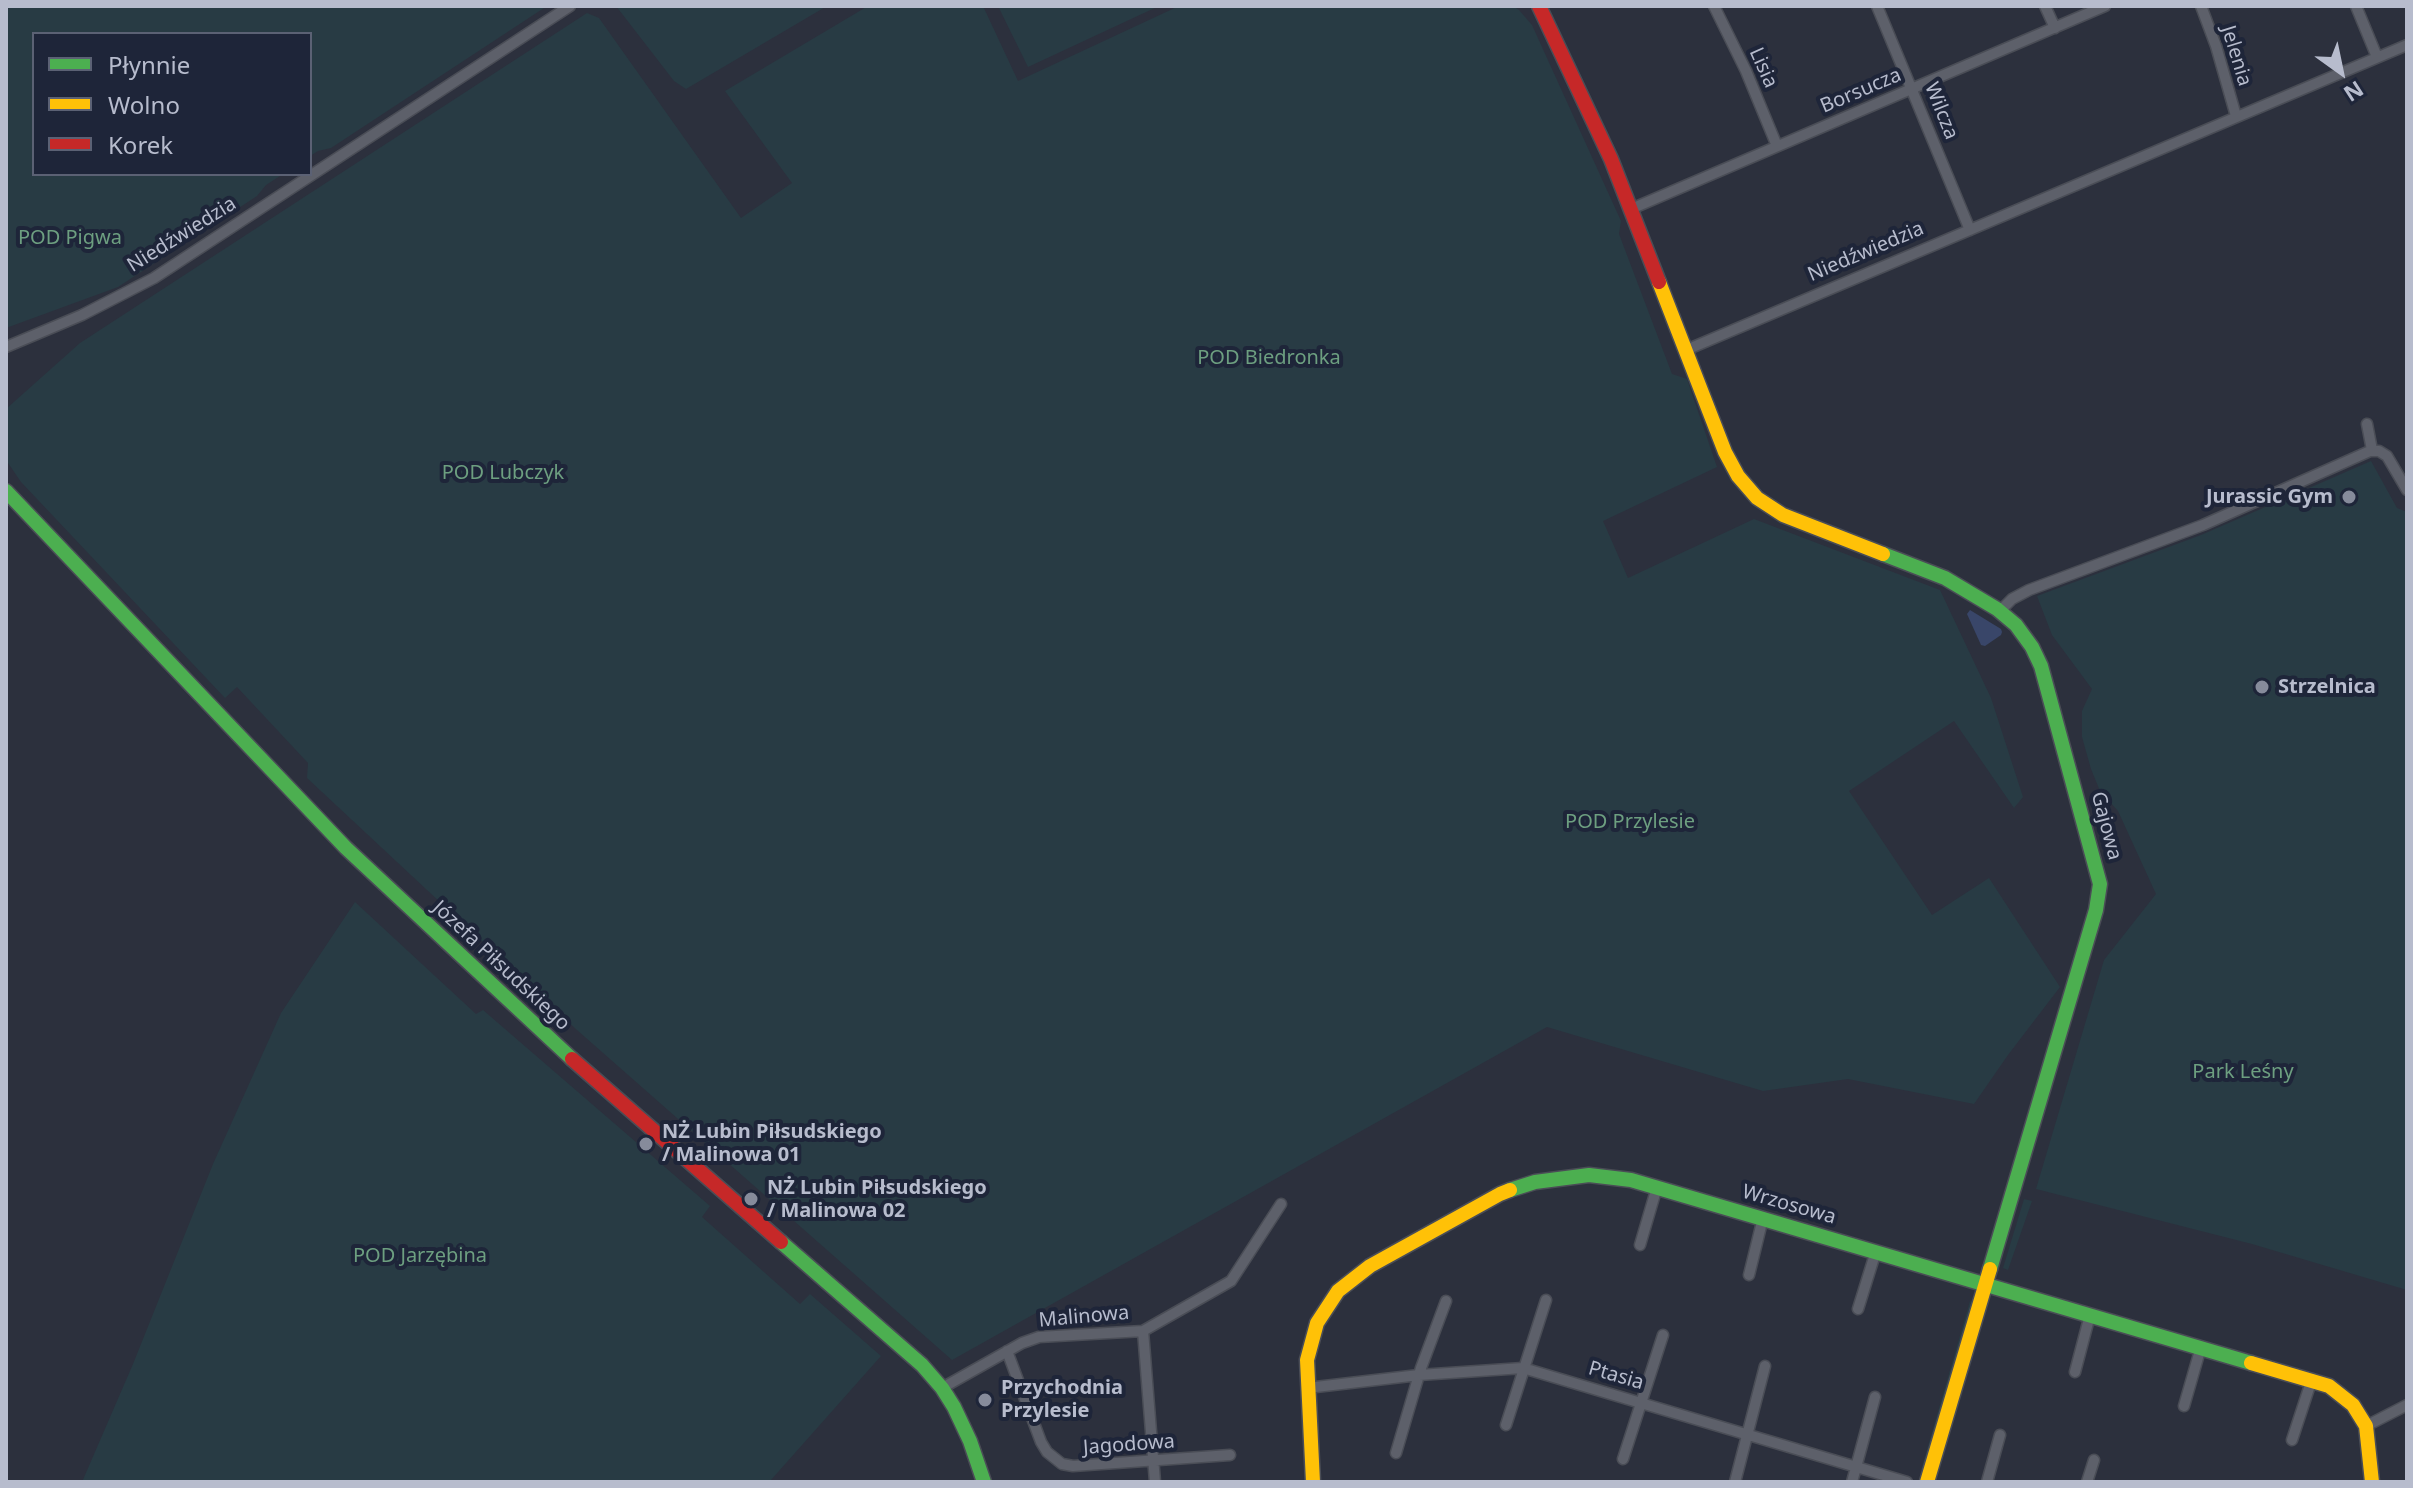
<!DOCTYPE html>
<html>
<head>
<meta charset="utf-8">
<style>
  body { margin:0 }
  #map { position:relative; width:2413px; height:1488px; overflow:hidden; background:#2c303d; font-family:"Noto Sans",sans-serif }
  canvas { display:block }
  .frame { position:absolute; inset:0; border:8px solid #b7bccd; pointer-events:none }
  .legend { position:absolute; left:32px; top:32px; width:280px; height:144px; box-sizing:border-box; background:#1e2539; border:2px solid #5b6174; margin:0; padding:10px 14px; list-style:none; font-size:24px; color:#b7bccd }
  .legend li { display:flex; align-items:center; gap:16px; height:40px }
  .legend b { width:40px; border:2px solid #5b6174 }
  .north { position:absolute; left:2301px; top:32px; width:80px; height:80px; -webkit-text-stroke:6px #1e2539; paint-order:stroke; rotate:147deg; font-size:22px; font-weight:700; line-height:32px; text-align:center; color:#b7bccd }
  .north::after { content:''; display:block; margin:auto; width:28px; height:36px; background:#b7bccd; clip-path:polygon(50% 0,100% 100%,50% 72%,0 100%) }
</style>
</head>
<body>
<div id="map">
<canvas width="2413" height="1488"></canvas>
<div class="frame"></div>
<ul class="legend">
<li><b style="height:10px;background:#4caf50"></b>Płynnie</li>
<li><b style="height:10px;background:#ffc107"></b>Wolno</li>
<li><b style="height:10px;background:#c62828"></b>Korek</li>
</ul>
<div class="north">N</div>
</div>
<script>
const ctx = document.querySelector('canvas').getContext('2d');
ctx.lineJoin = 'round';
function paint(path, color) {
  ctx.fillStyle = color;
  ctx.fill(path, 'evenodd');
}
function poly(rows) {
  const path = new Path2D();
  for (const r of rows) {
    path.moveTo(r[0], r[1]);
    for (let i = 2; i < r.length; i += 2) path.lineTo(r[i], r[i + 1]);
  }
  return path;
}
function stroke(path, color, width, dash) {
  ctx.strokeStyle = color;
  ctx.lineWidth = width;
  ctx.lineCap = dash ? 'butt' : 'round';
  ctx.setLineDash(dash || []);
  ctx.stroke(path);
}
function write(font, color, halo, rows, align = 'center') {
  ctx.font = font + ' "Noto Sans",sans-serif';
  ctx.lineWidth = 8;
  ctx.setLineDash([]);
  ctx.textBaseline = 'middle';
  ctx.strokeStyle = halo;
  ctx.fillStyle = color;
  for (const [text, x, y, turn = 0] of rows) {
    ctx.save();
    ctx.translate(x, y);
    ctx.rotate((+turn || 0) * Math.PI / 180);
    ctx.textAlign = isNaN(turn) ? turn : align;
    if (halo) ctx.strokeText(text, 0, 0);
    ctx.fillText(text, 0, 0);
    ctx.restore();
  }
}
paint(poly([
  [6,6,547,6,331,148,318,151,310,156,310,34,34,34,34,174,283,174,266,185,257,196,118,287,6,328],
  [616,6,827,6,686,89,674,81],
  [868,6,983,6,1018,81,1179,6,1513,6,1519,10,1532,25,1621,221,1619,234,1672,374,1687,379,1717,467,1603,521,1628,578,1754,519,1940,590,1991,698,2023,797,2014,808,1954,721,1849,791,1932,915,1989,878,2060,987,2008,1055,1974,1104,1848,1079,1763,1091,1547,1027,952,1360,577,1030,307,778,308,763,237,687,225,698,21,482,6,460,6,409,80,343,587,13,599,18,741,218,792,183,725,91],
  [998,6,1159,6,1028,67],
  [2371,461,2397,508,2407,512,2407,1290,2252,1244,2036,1189,2104,960,2156,894,2118,811,2100,791,2091,769,2082,737,2082,711,2092,689,2052,635,2037,596,2201,535],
  [355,902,476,1014,483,1010,710,1206,702,1217,800,1304,810,1294,881,1356,771,1480,772,1482,82,1482,133,1364,213,1164,281,1013],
  [2024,1199,2032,1201,2008,1270,2003,1268],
  [1970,1301,1974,1302,1924,1471,1921,1470]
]), '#283b44');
paint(poly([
  [1970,610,2001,629,2002,632,2001,635,1985,646,1981,645,1967,614]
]), '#394669');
const street = poly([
  [1714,6,1746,71,1777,146],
  [1877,6,1970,230],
  [2045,6,2055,28],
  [2201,6,2216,46,2236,116],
  [2356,6,2377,57],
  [1631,209,2105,6],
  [6,347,82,315,154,278,570,6],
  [1686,350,2407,45],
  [2367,424,2372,450],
  [2000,611,2012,599,2029,590,2203,525,2370,451,2379,451,2387,456,2407,490],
  [1640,1245,1657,1187],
  [1749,1275,1763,1218],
  [1858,1309,1876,1251],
  [1143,1331,1155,1482],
  [1007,1351,1041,1442,1047,1452,1062,1464,1073,1466,1230,1455],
  [2075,1372,2090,1315],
  [942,1388,1022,1343,1039,1337,1143,1331,1231,1281,1281,1204],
  [1307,1388,1419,1375,1523,1368,1907,1482],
  [2184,1406,2201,1347],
  [1506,1425,1546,1300],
  [2366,1426,2407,1405],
  [2292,1440,2312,1379],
  [1396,1453,1421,1368,1446,1301],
  [1623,1459,1663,1335],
  [1735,1482,1765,1366],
  [1852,1482,1875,1397],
  [1987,1482,2000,1435],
  [2087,1482,2094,1460]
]);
const fast = poly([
  [6,491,346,848,572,1059],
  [1883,554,1945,578,1997,609,2016,625,2032,647,2041,666,2100,884,2096,910,1990,1269],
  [1510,1190,1535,1182,1589,1175,1631,1180,2251,1363],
  [781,1242,922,1365,942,1388,954,1407,970,1441,984,1482]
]);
const slow = poly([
  [1659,282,1725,452,1738,476,1757,498,1783,515,1883,554],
  [2251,1363,2329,1386,2353,1405,2366,1426,2372,1482],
  [1313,1482,1307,1360,1317,1323,1338,1291,1370,1266,1500,1194,1510,1190],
  [1927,1482,1990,1269]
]);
const jam = poly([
  [1539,6,1611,159,1659,282],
  [572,1059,781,1242]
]);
stroke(street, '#4a4d56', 13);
stroke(fast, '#4a4d56', 17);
stroke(slow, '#4a4d56', 17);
stroke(jam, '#4a4d56', 17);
stroke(street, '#5d606a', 10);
stroke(fast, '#4caf50', 14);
stroke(slow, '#ffc107', 14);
stroke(jam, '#c62828', 14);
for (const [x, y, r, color] of [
  [2349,497,8,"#868b9b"],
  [2262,687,8,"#868b9b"],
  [646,1144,8,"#868b9b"],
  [751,1199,8,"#868b9b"],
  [985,1400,8,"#868b9b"]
]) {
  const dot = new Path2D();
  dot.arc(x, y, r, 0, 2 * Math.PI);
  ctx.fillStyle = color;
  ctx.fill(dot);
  stroke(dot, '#1e2539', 3);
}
write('20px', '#b7bccd', '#1e2539', [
  ["Jelenia",2236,56,73],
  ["Lisia",1763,68,66],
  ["Borsucza",1861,91,-23],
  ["Wilcza",1941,111,68],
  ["Niedźwiedzia",182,235,-32],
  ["Niedźwiedzia",1866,252,-23],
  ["Gajowa",2106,826,75],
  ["Józefa Piłsudskiego",501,966,43],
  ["Wrzosowa",1789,1205,16],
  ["Malinowa",1084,1317,-5],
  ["Ptasia",1616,1376,16],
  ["Jagodowa",1129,1445,-4]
]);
write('20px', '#6d9f80', '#1e2539', [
  ["POD Pigwa",70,238],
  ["POD Biedronka",1269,358],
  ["POD Lubczyk",503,473],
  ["POD Przylesie",1630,822],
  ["Park Leśny",2243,1072],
  ["POD Jarzębina",420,1256]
]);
write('bold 20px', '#b7bccd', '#1e2539', [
  ["Jurassic Gym",2333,497,"right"],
  ["Strzelnica",2278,687],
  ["NŻ Lubin Piłsudskiego",662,1132],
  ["/ Malinowa 01",662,1155],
  ["NŻ Lubin Piłsudskiego",767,1188],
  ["/ Malinowa 02",767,1211],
  ["Przychodnia",1001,1388],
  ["Przylesie",1001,1411]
], 'left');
</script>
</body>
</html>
